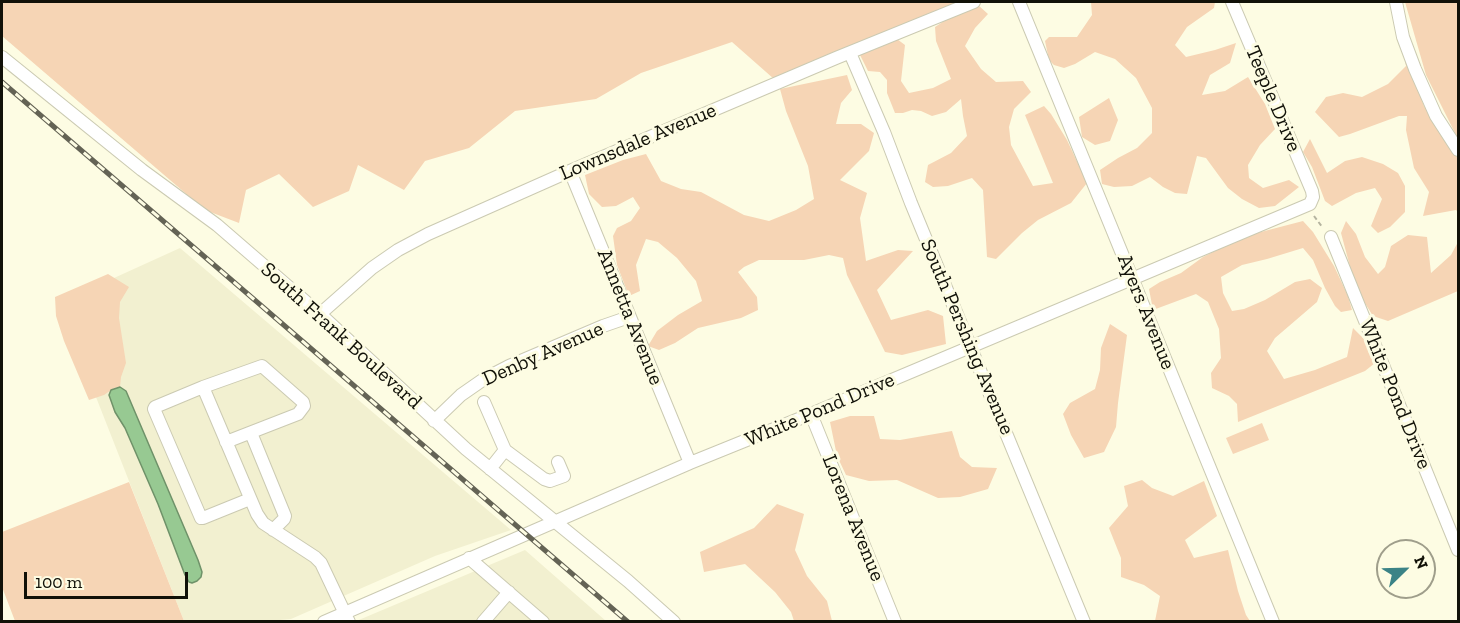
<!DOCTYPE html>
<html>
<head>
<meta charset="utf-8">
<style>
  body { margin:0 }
  #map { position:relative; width:1460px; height:623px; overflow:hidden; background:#fdfce3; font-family:"Zilla Slab",serif }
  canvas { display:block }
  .frame { position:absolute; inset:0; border:3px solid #111108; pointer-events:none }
  .north { position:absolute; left:1376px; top:539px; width:60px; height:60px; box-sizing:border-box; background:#fdfce3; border:2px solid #9f9e8b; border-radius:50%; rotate:67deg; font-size:16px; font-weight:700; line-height:24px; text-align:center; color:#111108 }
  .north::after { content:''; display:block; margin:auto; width:21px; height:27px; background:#3b8386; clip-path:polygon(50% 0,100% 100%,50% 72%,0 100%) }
  .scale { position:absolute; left:24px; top:572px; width:164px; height:27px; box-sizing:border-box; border:3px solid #111108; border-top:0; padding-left:8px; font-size:18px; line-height:21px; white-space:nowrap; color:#111108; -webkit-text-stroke:4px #fdfce3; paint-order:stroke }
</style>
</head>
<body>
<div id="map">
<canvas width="1460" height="623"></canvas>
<div class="frame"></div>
<div class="north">N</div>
<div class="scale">100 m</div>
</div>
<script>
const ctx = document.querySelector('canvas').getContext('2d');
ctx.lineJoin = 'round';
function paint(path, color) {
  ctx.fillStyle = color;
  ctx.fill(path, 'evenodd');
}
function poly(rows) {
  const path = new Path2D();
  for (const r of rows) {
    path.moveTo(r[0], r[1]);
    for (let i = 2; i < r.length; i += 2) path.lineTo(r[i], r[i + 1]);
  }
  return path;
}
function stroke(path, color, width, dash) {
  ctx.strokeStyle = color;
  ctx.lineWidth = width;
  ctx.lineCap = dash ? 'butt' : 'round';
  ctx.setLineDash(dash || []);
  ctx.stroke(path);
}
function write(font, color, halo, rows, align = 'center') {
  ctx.font = font + ' "Zilla Slab",serif';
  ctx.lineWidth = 6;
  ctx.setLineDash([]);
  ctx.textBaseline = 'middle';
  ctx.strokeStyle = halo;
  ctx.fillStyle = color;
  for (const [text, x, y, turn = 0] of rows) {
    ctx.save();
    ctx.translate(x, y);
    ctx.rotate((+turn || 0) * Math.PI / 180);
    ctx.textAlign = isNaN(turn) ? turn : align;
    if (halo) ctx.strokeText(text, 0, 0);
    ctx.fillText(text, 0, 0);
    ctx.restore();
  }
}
paint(poly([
  [180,248,511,530,435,556,291,619,258,622,184,621,59,303],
  [525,550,606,621,354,622]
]), '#f2f0d0');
paint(poly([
  [2,2,957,2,774,79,732,42,641,73,596,99,515,111,469,148,425,161,404,190,358,165,349,191,313,207,279,174,246,190,239,223,205,210,2,36],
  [1091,2,1215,2,1214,8,1187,27,1175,45,1186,57,1215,50,1236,43,1230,63,1210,75,1202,95,1225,91,1248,77,1265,104,1275,129,1260,145,1248,165,1249,178,1263,188,1289,180,1299,187,1275,206,1259,208,1242,199,1228,188,1206,158,1197,156,1187,194,1175,193,1163,187,1150,177,1132,186,1114,187,1102,184,1100,170,1118,158,1137,148,1152,133,1152,108,1136,78,1115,59,1095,52,1075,64,1064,68,1054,65,1049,60,1045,41,1049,37,1077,37,1092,15],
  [1405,2,1458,2,1458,139,1426,75],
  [978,5,988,14,975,28,965,46,981,69,996,82,1023,81,1031,92,1014,109,1009,127,1011,145,1033,186,1053,183,1025,115,1044,106,1051,114,1067,140,1087,183,1071,203,1038,220,1022,233,996,259,987,257,983,190,972,178,948,186,933,187,925,182,928,165,951,153,967,136,963,116,961,99,946,112,932,116,921,111,912,110,903,113,895,113,887,93,887,80,880,72,868,71,860,55,897,39,905,45,901,81,909,93,933,88,951,79,936,41,935,27,961,10],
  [1405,60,1410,66,1424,106,1458,159,1458,212,1456,210,1423,216,1429,192,1414,168,1406,130,1407,116,1399,116,1350,134,1339,137,1315,112,1326,97,1343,93,1362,97,1388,84,1406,66],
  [847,75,852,90,841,103,836,124,861,124,874,133,869,151,840,180,867,193,860,218,866,261,898,250,913,251,877,290,891,320,928,310,943,316,946,344,902,355,885,352,847,275,843,258,829,255,804,260,759,260,744,267,738,272,757,297,758,310,741,318,698,328,675,343,659,350,648,346,657,331,678,315,702,301,696,281,677,258,658,242,646,239,636,265,640,291,629,296,617,265,613,236,617,228,631,221,640,208,633,197,616,206,602,207,589,194,585,175,623,160,646,154,661,181,681,189,701,192,744,215,769,221,796,210,814,199,808,166,786,111,780,89],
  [1109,98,1118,120,1110,141,1095,145,1082,137,1079,117],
  [1310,139,1327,173,1345,161,1362,157,1383,164,1398,173,1405,186,1405,212,1390,227,1378,233,1371,226,1382,199,1375,188,1356,193,1332,206,1325,201,1312,167,1303,152],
  [1303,221,1313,232,1334,266,1348,296,1352,310,1341,312,1335,306,1325,288,1313,260,1303,248,1267,259,1242,265,1221,277,1223,293,1232,311,1244,309,1265,300,1295,282,1310,279,1322,288,1317,302,1275,338,1267,351,1284,379,1315,370,1347,357,1353,328,1366,341,1375,363,1365,371,1238,422,1237,404,1229,396,1212,388,1211,373,1221,358,1219,329,1208,302,1196,294,1153,310,1149,289,1160,282,1181,273,1203,257,1225,246,1257,233],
  [1346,221,1356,234,1365,257,1378,274,1385,267,1391,246,1408,235,1427,237,1431,273,1451,255,1458,242,1458,291,1388,321,1373,316,1356,289,1341,233],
  [108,274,129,287,120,302,119,318,126,363,121,377,120,387,114,388,104,395,89,400,64,341,56,316,55,297],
  [1110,324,1127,335,1118,403,1116,427,1104,452,1084,458,1071,435,1063,414,1070,403,1095,389,1100,370,1101,348],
  [850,416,874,416,880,439,900,440,952,431,960,457,972,467,997,468,988,489,960,497,938,498,897,480,869,481,846,475,837,456,830,422],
  [1262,423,1269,440,1233,454,1226,438],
  [1142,480,1152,488,1173,496,1204,481,1217,516,1185,540,1194,558,1228,550,1238,591,1246,615,1250,621,1155,621,1160,596,1144,585,1121,577,1121,558,1109,528,1128,506,1124,486],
  [129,482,184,621,15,621,2,587,2,532],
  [777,504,804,514,795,550,807,576,827,601,832,621,794,621,791,612,775,592,745,564,704,572,700,552,754,528]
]), '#f6d5b5');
const water = poly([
  [120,387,126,391,198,560,202,572,201,577,197,581,192,583,189,582,185,575,158,504,125,428,115,412,109,395,111,390,120,387]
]);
paint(water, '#97c992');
stroke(water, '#6f9269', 1.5);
const minor = poly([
  [1019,2,1273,622],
  [1396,2,1403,37,1415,69,1436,116,1458,150],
  [850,53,884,132,911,203,1084,622],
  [2,57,142,170,217,225,320,314,466,449,628,581,674,622],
  [570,171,690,463],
  [1331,237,1458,550],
  [320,314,372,268,398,250,428,234,570,171,836,58,974,2],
  [203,387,155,407,154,409,201,518,203,518,250,499],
  [484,402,505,450,544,479,550,481,564,476,558,462],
  [811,414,895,622],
  [434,421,461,395,484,379,509,366,603,326,629,317],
  [251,433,285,516,284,519,273,530],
  [226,442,298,414,304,406,303,402,262,366,203,387,257,514,263,523,315,557,321,563,349,622],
  [490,469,505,450],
  [469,558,543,622],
  [324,622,690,463,811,414,1310,204,1313,197,1312,191,1232,2],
  [483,622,509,592]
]);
stroke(minor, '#cbcab2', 14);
stroke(poly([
  [1314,216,1323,228]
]), '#b5b4a0', 2, [4.5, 3]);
stroke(minor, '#fff', 12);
const rail = poly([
  [2,82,628,622]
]);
stroke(rail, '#646355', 5);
stroke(rail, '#fdfce3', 3, [9]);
write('21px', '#111108', '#fdfce3', [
  ["Teeple Drive",1273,99,67],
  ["Lownsdale Avenue",638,142,-23],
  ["Ayers Avenue",1146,312,68],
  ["Annetta Avenue",630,317,68],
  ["South Frank Boulevard",341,336,42],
  ["South Pershing Avenue",967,337,67],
  ["Denby Avenue",543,354,-24],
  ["White Pond Drive",1395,394,68],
  ["White Pond Drive",820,410,-23],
  ["Lorena Avenue",853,518,68]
]);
</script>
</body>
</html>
